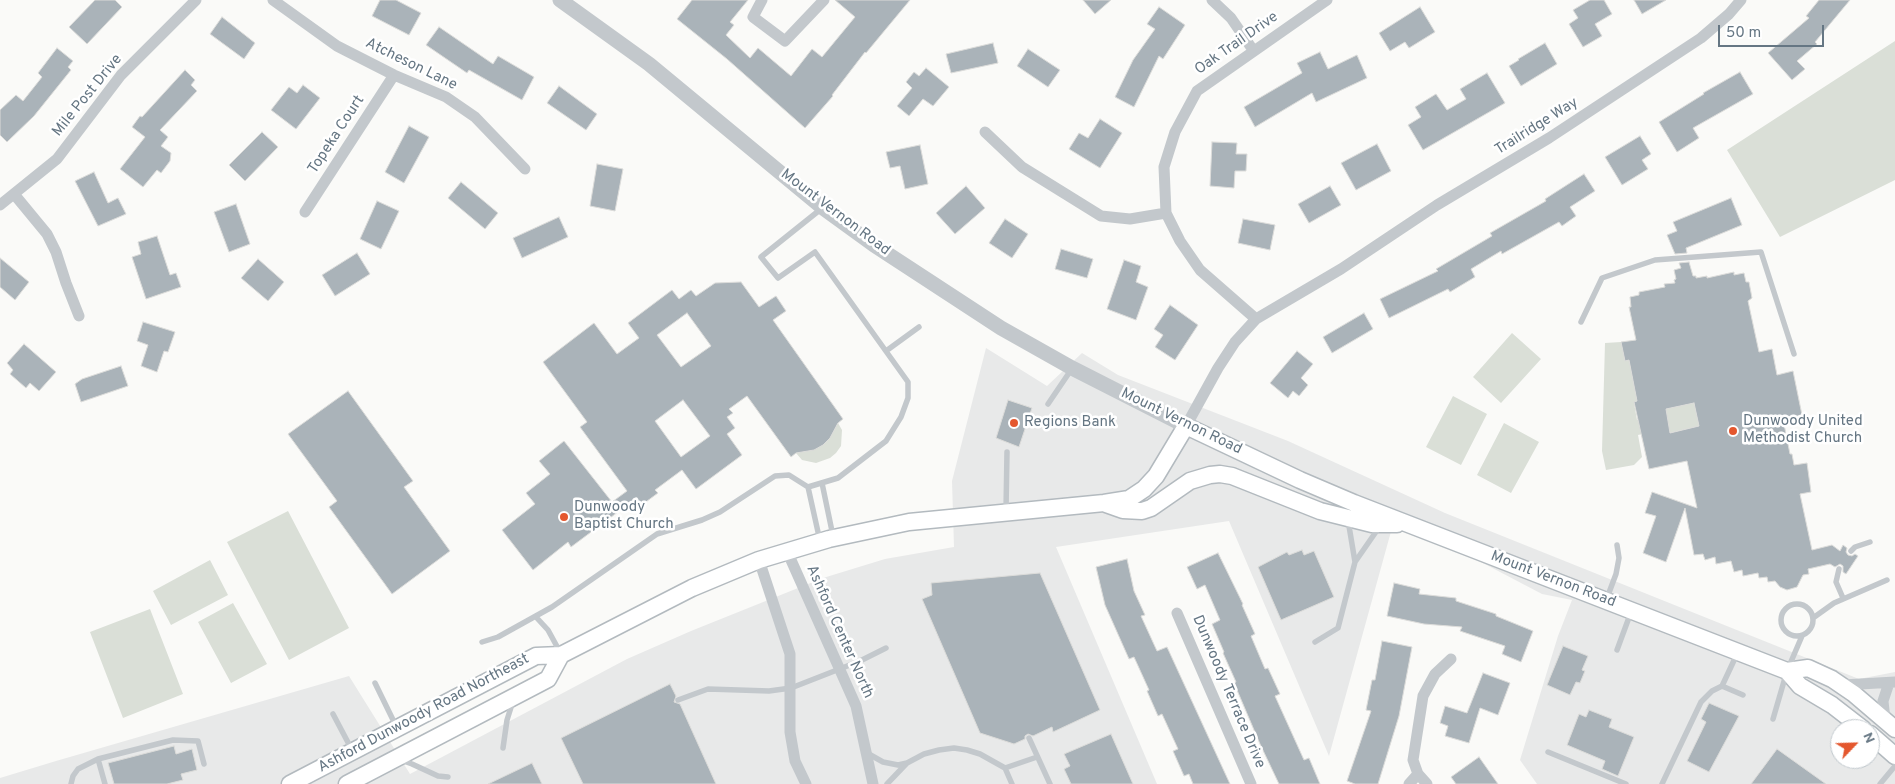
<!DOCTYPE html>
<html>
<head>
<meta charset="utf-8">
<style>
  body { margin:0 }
  #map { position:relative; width:1895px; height:784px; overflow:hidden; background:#fafaf8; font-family:Overpass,sans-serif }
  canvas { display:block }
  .north { position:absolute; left:1830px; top:719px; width:50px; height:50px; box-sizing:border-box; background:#fff; border:1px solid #c1c8cd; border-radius:50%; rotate:66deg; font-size:14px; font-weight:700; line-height:20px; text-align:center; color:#657683 }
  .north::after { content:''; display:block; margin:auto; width:18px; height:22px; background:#e4572e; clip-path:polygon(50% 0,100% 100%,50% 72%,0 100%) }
  .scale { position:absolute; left:1718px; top:25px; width:106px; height:22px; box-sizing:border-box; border:2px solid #657683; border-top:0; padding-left:6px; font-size:15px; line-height:18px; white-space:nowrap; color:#657683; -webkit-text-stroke:4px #fff; paint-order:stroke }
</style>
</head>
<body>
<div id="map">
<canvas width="1895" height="784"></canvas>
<div class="north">N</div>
<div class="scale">50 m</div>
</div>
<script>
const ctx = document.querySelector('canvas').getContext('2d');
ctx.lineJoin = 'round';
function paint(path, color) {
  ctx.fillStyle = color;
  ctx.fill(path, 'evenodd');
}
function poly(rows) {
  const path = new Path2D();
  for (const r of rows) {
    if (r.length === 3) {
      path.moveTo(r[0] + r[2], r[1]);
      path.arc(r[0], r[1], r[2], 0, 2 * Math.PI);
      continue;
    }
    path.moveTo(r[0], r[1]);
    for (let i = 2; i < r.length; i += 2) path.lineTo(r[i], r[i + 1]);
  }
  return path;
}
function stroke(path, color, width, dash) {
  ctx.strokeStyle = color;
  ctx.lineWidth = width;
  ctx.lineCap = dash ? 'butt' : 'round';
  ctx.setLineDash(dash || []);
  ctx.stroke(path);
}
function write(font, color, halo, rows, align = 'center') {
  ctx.font = font + ' Overpass,sans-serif';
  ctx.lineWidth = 5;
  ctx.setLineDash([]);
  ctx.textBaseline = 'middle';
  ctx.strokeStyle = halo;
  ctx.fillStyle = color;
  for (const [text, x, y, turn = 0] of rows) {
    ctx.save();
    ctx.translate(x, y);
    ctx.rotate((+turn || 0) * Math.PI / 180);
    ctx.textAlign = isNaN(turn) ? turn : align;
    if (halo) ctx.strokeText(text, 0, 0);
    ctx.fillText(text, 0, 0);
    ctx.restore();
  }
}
paint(poly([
  [986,348,1047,386,1082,353,1118,375,1288,441,1445,513,1859,679,1895,672,1895,784,1537,784,1520,760,1558,636,1572,600,1542,594,1395,517,1329,756,1229,521,1056,547,1157,784,0,784,0,778,56,761,349,676,410,774,627,659,691,631,823,578,885,559,954,547,952,481],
  [1840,729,1870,729,1870,759,1840,759]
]), '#e8e9e9');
paint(poly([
  [1895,41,1895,180,1780,237,1727,150],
  [1512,333,1541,359,1501,403,1473,377],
  [1621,342,1625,361,1629,360,1637,401,1634,403,1637,420,1666,415,1666,409,1694,403,1699,426,1665,434,1651,432,1638,435,1642,457,1634,465,1606,470,1602,451,1605,343],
  [1453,396,1487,414,1461,465,1426,447],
  [838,423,842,430,841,446,836,453,830,458,816,463,802,460,796,453,802,449,804,452,823,445,830,438],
  [1504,423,1539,442,1511,493,1477,475],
  [288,511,349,628,289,660,227,542],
  [210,560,228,595,171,625,153,591],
  [233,603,267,664,231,683,198,622],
  [150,609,183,694,123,718,90,632]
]), '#dadfd7');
const building = poly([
  [95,0,115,0,122,7,87,44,69,27,95,0],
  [380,0,396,0,421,13,409,35,372,16,380,0],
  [692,0,748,0,730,22,734,25,726,35,750,58,758,48,791,76,812,49,822,57,855,17,835,0,910,0,866,53,865,52,832,95,833,96,805,128,727,59,677,19,692,0],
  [1083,0,1111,0,1095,14,1083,0],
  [1590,0,1604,0,1612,14,1595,24,1602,36,1583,47,1569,24,1578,18,1573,10,1590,0],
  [1634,0,1666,0,1642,14,1634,0],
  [1819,0,1850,0,1815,42,1817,44,1797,61,1805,69,1792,80,1768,53,1809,18,1806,16,1819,0],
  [1159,7,1185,25,1163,59,1159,56,1134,107,1115,97,1133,60,1155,29,1147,24,1159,7],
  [1420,7,1435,32,1409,48,1405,42,1390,51,1379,33,1420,7],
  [222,17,255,43,244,59,210,34,222,17],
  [439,27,493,64,498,56,534,77,522,100,469,70,467,73,426,45,439,27],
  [993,43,998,63,951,73,946,54,993,43],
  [1545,43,1557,64,1521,86,1509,66,1519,60,1518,59,1545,43],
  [57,48,73,61,68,67,71,70,34,116,7,142,0,135,0,110,16,95,23,101,42,77,38,73,57,48],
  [1028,49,1060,70,1048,87,1017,66,1028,49],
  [1320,52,1328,69,1357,55,1367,78,1316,102,1312,93,1255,127,1244,107,1302,73,1297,63,1320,52],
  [926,68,949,87,933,106,923,99,909,116,897,106,912,88,906,82,914,72,919,76,926,68],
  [185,70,195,80,191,85,197,91,160,130,168,137,161,146,171,153,170,161,161,173,157,170,143,187,120,169,145,137,132,127,140,116,142,117,185,70],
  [1740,72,1753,94,1693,128,1699,138,1677,152,1659,122,1704,94,1703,93,1740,72],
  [1487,73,1505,103,1423,150,1408,125,1421,117,1415,107,1436,94,1447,110,1466,99,1460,89,1487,73],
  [303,85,320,98,296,129,271,110,289,87,297,93,303,85],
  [559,86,597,114,586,130,547,103,559,86],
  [1100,119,1122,133,1100,168,1069,149,1079,133,1088,138,1100,119],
  [409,126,429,137,404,183,385,172,409,126],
  [262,132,278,147,245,181,229,165,262,132],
  [1640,136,1651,154,1642,160,1648,169,1622,185,1605,157,1640,136],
  [1212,142,1237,143,1236,154,1247,154,1246,171,1235,171,1234,188,1210,186,1212,142],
  [1377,144,1391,171,1356,190,1341,163,1377,144],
  [920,145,928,184,905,189,900,166,890,168,886,152,920,145],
  [597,164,623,169,615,211,590,206,597,164],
  [94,172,108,203,118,198,126,214,98,226,75,181,94,172],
  [1584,174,1595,191,1570,207,1576,216,1562,226,1559,222,1502,254,1501,251,1471,269,1475,277,1450,292,1448,289,1389,318,1380,299,1438,271,1436,269,1492,236,1490,233,1546,201,1545,199,1584,174],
  [461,182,498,213,485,229,448,198,461,182],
  [966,186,985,208,955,234,936,213,966,186],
  [1330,186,1341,205,1309,223,1298,204,1330,186],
  [1731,198,1742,225,1686,248,1687,253,1675,254,1667,235,1677,231,1673,222,1731,198],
  [377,201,399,211,381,249,360,239,377,201],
  [236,204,250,244,229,252,214,212,236,204],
  [559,217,568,237,522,258,513,238,559,217],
  [1005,219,1028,234,1012,258,989,243,1005,219],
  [1243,219,1275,225,1270,250,1238,243,1243,219],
  [157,236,170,275,176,273,181,287,146,299,132,257,141,254,138,242,157,236],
  [1061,249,1093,259,1087,278,1055,269,1061,249],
  [357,253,370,274,335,296,322,275,357,253],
  [0,258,29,282,15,300,0,287,0,258],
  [258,259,284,282,268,301,241,278,258,259],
  [1124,260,1141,266,1136,282,1148,287,1136,320,1107,309,1124,260],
  [1689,262,1693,276,1696,276,1696,278,1707,276,1707,278,1734,272,1734,275,1744,273,1746,282,1749,282,1752,298,1748,301,1759,352,1772,349,1777,375,1793,371,1802,415,1783,419,1790,454,1792,454,1794,465,1807,463,1811,492,1800,494,1812,550,1832,545,1840,551,1843,545,1847,548,1846,552,1848,555,1852,556,1855,554,1858,556,1846,574,1843,572,1843,566,1840,564,1835,567,1830,564,1808,569,1809,574,1803,575,1797,587,1787,590,1780,587,1775,581,1768,582,1767,577,1759,578,1758,573,1743,576,1742,570,1734,572,1731,561,1716,564,1715,557,1705,560,1703,554,1694,555,1685,508,1666,562,1643,553,1656,516,1645,513,1652,492,1697,508,1687,461,1649,469,1634,402,1637,401,1629,360,1625,361,1621,342,1636,340,1629,307,1631,307,1630,297,1639,295,1639,292,1665,287,1664,284,1675,283,1674,280,1676,279,1674,270,1681,268,1679,263,1689,262],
  [1694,403,1699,426,1670,433,1666,409,1694,403],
  [741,282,759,307,776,296,786,311,773,320,843,419,838,423,830,438,823,445,814,450,796,453,791,457,747,396,729,409,733,413,727,417,735,428,727,434,742,455,696,489,682,470,655,490,658,493,639,507,634,500,571,547,568,542,533,570,502,530,535,504,526,493,550,474,539,461,564,441,612,502,627,491,580,427,587,422,543,362,594,323,617,354,639,338,628,323,672,290,679,299,691,290,696,296,715,283,741,282],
  [687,313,711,346,681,367,657,335,687,313],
  [683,400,710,436,681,457,655,421,683,400],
  [1170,305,1198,325,1175,360,1155,347,1163,335,1154,329,1170,305],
  [1364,313,1373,329,1332,353,1323,337,1364,313],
  [143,322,175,332,168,352,164,351,157,372,141,366,148,345,137,341,143,322],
  [24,344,56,372,39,391,30,383,26,388,10,374,13,370,7,363,24,344],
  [1297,351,1313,364,1301,378,1308,385,1299,396,1293,391,1288,398,1270,383,1297,351],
  [121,366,128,386,81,402,75,384,82,379,121,366],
  [348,391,413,481,404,487,450,551,392,594,329,507,337,501,288,434,348,391],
  [1008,400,1032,408,1019,447,996,438,1008,400],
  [1302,550,1304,555,1314,551,1334,597,1281,620,1258,567,1287,552,1289,555,1302,550],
  [1218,553,1243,604,1242,605,1255,634,1251,636,1265,669,1268,668,1280,694,1275,696,1304,760,1309,758,1320,784,1279,784,1260,744,1234,683,1236,682,1223,653,1224,652,1212,624,1220,620,1205,585,1197,589,1187,567,1218,553],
  [1127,559,1134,591,1145,615,1141,616,1157,651,1167,647,1230,784,1193,784,1189,774,1184,776,1173,751,1178,749,1162,714,1158,716,1147,691,1149,690,1134,657,1129,659,1105,605,1096,567,1127,559],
  [1040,573,1100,710,1053,732,1052,727,1033,736,1028,734,1025,736,1025,739,1014,744,980,733,922,599,932,595,931,583,1040,573],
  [1394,583,1420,589,1419,594,1456,598,1456,601,1496,614,1496,616,1533,631,1521,662,1502,654,1505,646,1460,631,1462,627,1424,624,1387,616,1394,583],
  [1382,641,1412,647,1399,716,1378,784,1355,784,1347,781,1371,711,1366,710,1372,680,1375,680,1382,641],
  [1563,646,1588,656,1582,670,1585,671,1580,683,1576,682,1570,695,1547,685,1563,646],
  [1483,673,1510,683,1498,715,1480,708,1469,743,1445,736,1448,726,1440,723,1445,706,1467,713,1483,673],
  [670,684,676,696,674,702,680,704,716,784,583,784,561,738,670,684],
  [1709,703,1739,716,1709,772,1687,761,1706,722,1701,719,1709,703],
  [1589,710,1612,719,1609,727,1634,737,1618,776,1602,769,1605,761,1567,745,1579,714,1586,717,1589,710],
  [1111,734,1133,784,1071,784,1064,769,1070,766,1064,754,1111,734],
  [174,746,176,754,192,749,197,770,181,774,183,780,167,784,114,784,108,763,174,746],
  [1777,749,1826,784,1751,784,1777,749],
  [1479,757,1498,784,1456,784,1451,777,1479,757],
  [532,763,542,784,488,784,532,763]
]);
paint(building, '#aab3b9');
stroke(building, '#dcdcda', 1);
const secondary = poly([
  [1106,504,1123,510,1142,511,1151,508,1190,481,1210,475,1220,474,1232,476,1320,511,1372,524,1397,524],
  [1787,671,1808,668,1832,679,1854,694,1895,729],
  [1870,734,1895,756],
  [290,784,536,656,561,655,692,588,759,560,829,539,909,522,1104,503,1129,499,1144,489,1156,476,1186,426,1300,480,1354,503,1787,671,1800,686,1832,705,1863,729],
  [347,784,548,679,561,655]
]);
stroke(secondary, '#b3babf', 19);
stroke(poly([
  [1581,322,1602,278,1655,260,1761,252,1794,354],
  [886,351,919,327],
  [1048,404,1071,370],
  [822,483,833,536],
  [808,487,820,541],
  [1006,510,1007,452],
  [1348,520,1355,562,1380,526],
  [1851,551,1855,547,1870,542],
  [1839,569,1836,582,1843,598],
  [1607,598,1616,574,1619,558,1617,545],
  [1797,620,16],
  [536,617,548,630,560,652],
  [1813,618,1834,603,1887,580],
  [482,642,498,637,552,607,657,534,702,520,720,512,775,476,789,475,808,487,838,478,886,441,901,417,908,398,908,382,815,252,778,278,761,257,821,209],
  [1315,642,1338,628,1355,562],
  [1617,650,1631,612],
  [375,683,396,726],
  [1722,686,1743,695],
  [678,700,708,689,769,691,791,688,860,661,886,648],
  [333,714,352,750],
  [1773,719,1787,671,1802,636],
  [1029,738,1050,784],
  [503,748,507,720,513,701],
  [1548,752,1626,784],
  [867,753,883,762,898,765,907,763,924,754,939,750,954,748,967,750,980,754,1005,768,1012,784],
  [98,759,173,740,198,741,204,764],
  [401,760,412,764,438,776,448,777],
  [1005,768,1037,757],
  [71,784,73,776,78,769,98,759,105,784],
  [887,784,907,763],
  [1662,784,1701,702,1712,691,1722,686,1737,654],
  [1880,784,1895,766]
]), '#c3c8cc', 5.5);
stroke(poly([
  [273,0,337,46,394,75,446,97,475,117,525,169],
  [762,0,753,17,785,41,824,0],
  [1212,0,1231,18,1253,50],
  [985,132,1022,167,1101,216,1130,219,1166,213],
  [14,194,47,234,56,252,66,283,79,316],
  [0,205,57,159,121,75,196,0],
  [305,212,394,75],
  [1256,319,1200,270,1180,241,1166,213,1164,167,1175,132,1197,91,1327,0],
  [1186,426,1218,368,1235,342,1256,319,1341,269,1437,205,1549,138,1701,38,1729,14,1741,0],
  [787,551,856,706,873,784],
  [759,560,790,654,790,732,795,761,806,784],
  [1177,613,1251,784],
  [1843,685,1895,682],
  [1885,720,1883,701,1889,683],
  [1409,784,1418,774],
  [1427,784,1418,774,1413,760,1423,696,1435,674,1451,659]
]), '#c3c8cc', 11);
stroke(poly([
  [560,0,649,64,823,208,874,245,1001,328,1072,368,1186,426]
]), '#c3c8cc', 15);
stroke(secondary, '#fff', 16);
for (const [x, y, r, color] of [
  [1014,423,5,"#e4572e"],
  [1733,431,5,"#e4572e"],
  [564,517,5,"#e4572e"]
]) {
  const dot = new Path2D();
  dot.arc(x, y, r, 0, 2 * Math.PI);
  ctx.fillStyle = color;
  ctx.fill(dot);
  stroke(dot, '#fff', 2);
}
write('15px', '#657683', '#fff', [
  ["Oak Trail Drive",1237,44,-35],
  ["Atcheson Lane",411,65,26],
  ["Mile Post Drive",88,96,-51],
  ["Trailridge Way",1537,127,-32],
  ["Topeka Court",337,135,-57],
  ["Mount Vernon Road",835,213,37],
  ["Mount Vernon Road",1181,422,26],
  ["Mount Vernon Road",1553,580,21],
  ["Ashford Center North",839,632,66],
  ["Dunwoody Terrace Drive",1228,692,67],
  ["Ashford Dunwoody Road Northeast",424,714,-28]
]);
write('15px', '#657683', '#fff', [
  ["Dunwoody United",1743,422],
  ["Methodist Church",1743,439],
  ["Regions Bank",1024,423],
  ["Dunwoody",574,508],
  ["Baptist Church",574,525]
], 'left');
</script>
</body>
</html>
